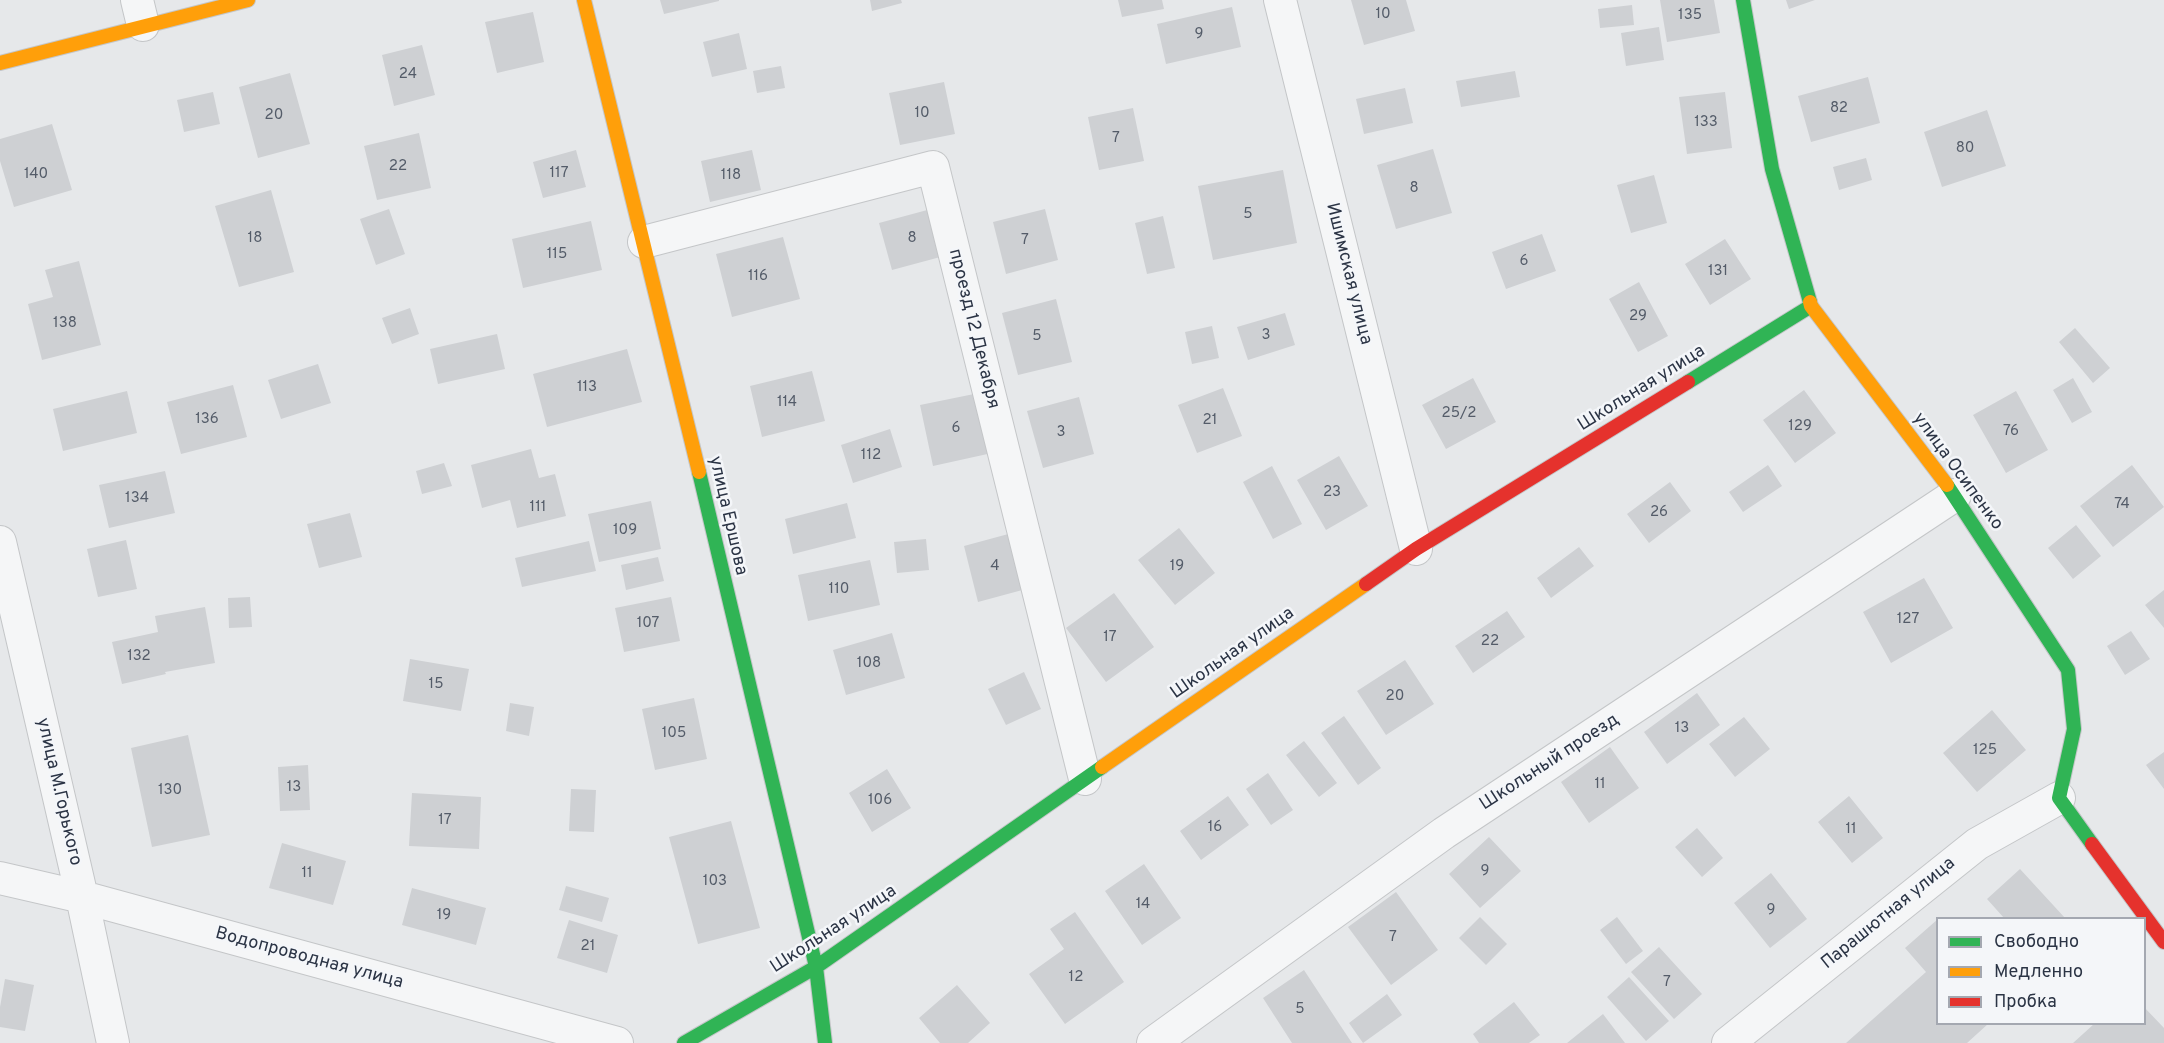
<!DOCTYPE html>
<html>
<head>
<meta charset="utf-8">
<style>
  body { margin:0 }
  #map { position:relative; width:2164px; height:1043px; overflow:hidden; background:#e6e8ea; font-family:Overpass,sans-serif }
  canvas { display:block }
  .legend { position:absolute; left:1936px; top:917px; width:210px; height:108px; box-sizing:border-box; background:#f4f6f9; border:2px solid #a4a8b1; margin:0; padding:8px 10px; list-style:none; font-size:18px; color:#2b3445 }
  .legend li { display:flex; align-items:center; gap:12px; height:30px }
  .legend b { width:30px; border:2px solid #a4a8b1 }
</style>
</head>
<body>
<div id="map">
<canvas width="2164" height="1043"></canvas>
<ul class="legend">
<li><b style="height:8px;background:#30b455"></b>Свободно</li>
<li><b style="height:8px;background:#ff9f0a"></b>Медленно</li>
<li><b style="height:8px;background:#e5322d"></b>Пробка</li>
</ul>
</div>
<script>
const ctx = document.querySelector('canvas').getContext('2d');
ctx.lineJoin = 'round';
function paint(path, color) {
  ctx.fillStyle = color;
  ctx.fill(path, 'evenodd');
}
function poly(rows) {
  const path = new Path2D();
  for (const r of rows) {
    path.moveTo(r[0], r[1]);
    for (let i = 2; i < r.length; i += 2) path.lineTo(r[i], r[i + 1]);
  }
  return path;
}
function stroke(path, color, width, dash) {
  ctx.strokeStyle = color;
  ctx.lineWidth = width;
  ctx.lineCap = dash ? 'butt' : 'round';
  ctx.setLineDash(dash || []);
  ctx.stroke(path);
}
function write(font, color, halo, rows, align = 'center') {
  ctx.font = font + ' Overpass,sans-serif';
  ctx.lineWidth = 5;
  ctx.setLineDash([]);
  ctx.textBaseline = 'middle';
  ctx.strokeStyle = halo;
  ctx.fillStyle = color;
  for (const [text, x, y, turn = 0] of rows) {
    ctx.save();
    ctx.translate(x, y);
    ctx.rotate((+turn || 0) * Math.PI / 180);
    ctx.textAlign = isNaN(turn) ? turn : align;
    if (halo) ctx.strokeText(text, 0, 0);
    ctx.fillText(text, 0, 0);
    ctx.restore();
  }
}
paint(poly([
  [660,0,719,0,719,1,664,14],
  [870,0,901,0,902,3,872,11],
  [1118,0,1162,0,1164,9,1122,17],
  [1351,0,1406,0,1415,31,1364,45],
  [1660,0,1714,0,1720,33,1667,42],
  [1786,0,1815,0,1789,9],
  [1632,5,1634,25,1600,28,1598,9],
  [1232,7,1241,47,1166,64,1157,24],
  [533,12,544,62,497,73,485,22],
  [1659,27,1664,60,1626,66,1621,33],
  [739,33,747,69,712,77,703,42],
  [422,45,435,95,394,106,382,55],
  [781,66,785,88,757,93,753,71],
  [1515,71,1520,97,1461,107,1456,81],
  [290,73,310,144,258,158,239,87],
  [1868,77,1880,123,1811,142,1798,96],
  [944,82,955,134,900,145,889,93],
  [1405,88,1413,123,1364,134,1356,99],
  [213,92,220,124,184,132,177,100],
  [1725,92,1732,148,1687,154,1679,97],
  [1133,108,1144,161,1099,170,1088,117],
  [1987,110,2006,166,1942,187,1924,132],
  [52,124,72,190,14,207,0,161,0,139],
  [419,133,431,188,377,200,364,146],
  [1433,149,1452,213,1396,229,1377,165],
  [576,150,586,187,543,198,533,162],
  [752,150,761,190,710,202,701,161],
  [1866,158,1872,180,1839,190,1833,167],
  [1283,170,1297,243,1213,260,1198,186],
  [1654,175,1667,223,1631,233,1617,185],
  [271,190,294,272,239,287,215,206],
  [389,209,405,254,376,265,360,219],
  [931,209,944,256,892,270,879,223],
  [1045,209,1058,260,1006,274,993,222],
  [1163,216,1175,268,1147,274,1135,223],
  [591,221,602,270,523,288,512,239],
  [1542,234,1556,271,1506,289,1492,252],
  [783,237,800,299,732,317,716,254],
  [1725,239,1751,279,1710,305,1685,264],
  [79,261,101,345,42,360,28,304,53,297,45,270],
  [1639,282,1668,336,1638,352,1609,299],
  [1056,299,1072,362,1018,375,1002,313],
  [410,308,419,334,392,344,382,318],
  [1285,313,1295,345,1248,360,1237,327],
  [1212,326,1219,358,1192,364,1185,332],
  [2075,328,2110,368,2093,383,2059,342],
  [497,334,505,369,438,384,430,349],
  [627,349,642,402,547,427,533,374],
  [318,364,331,403,281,419,268,380],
  [812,371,825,421,762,437,750,386],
  [1473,378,1496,422,1446,449,1422,405],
  [2073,378,2092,412,2072,423,2053,390],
  [233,385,247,437,181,454,167,402],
  [1223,388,1242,436,1197,453,1178,405],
  [1804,390,1836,433,1795,463,1763,420],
  [127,391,137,433,63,451,53,409],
  [2016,391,2048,450,2006,473,1973,415],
  [979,393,992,453,933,466,920,405],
  [1079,397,1094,454,1043,468,1027,411],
  [890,429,902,467,853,483,841,445],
  [531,449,539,478,555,474,566,516,517,528,510,500,482,508,471,465],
  [1339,456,1368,506,1326,530,1297,480],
  [444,463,452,486,422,494,416,471],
  [1768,465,1782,486,1743,512,1729,492],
  [2132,465,2164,507,2113,547,2080,506],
  [1272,466,1302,524,1273,539,1243,482],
  [165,471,175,513,109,528,99,485],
  [1670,482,1691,511,1649,543,1627,514],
  [651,501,661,549,599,562,588,514],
  [847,503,856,538,793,554,785,519],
  [350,513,362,557,319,568,307,524],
  [2076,525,2101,556,2073,579,2048,548],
  [1179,528,1215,573,1175,605,1138,560],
  [1012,533,1026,589,978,602,964,546],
  [926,539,929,570,897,573,894,542],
  [126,540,137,589,98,597,87,549],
  [589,541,596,571,522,587,515,558],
  [1579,547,1594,566,1551,598,1537,578],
  [658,557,664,581,626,590,621,565],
  [870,560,880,605,808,621,798,575],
  [1924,578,1953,628,1891,663,1863,612],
  [2164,590,2164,628,2145,605],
  [1114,593,1154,647,1106,682,1066,628],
  [250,597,252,627,229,628,228,598],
  [671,597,680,641,624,652,615,608],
  [205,607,215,663,165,672,166,674,122,684,112,642,158,632,155,616],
  [1507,611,1525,637,1473,673,1455,646],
  [2131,631,2150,659,2125,675,2107,646],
  [892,633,905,678,846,695,833,650],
  [410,659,469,669,461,711,403,701],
  [1405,660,1434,704,1386,735,1357,691],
  [1024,672,1041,709,1006,725,988,689],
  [1697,693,1720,725,1667,764,1644,732],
  [694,698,707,759,655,770,642,709],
  [510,703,534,707,529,736,506,731],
  [1992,710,2026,750,1977,792,1943,753],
  [1344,716,1381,768,1358,785,1321,733],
  [1744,717,1770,749,1735,777,1709,744],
  [188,735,210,835,152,847,131,748],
  [1304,741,1337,783,1319,797,1286,755],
  [1610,747,1639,788,1589,823,1561,782],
  [2164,752,2164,789,2146,765],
  [308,765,310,810,280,811,278,767],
  [887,769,911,808,872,832,849,793],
  [1268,773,1293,810,1271,825,1246,789],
  [571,789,596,790,594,832,569,831],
  [412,793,481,797,479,849,409,846],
  [1228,796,1249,825,1201,860,1180,831],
  [1849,796,1883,838,1852,863,1818,822],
  [731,821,760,928,698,944,669,837],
  [1697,828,1723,858,1702,877,1675,847],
  [1489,837,1521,871,1480,908,1449,874],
  [282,843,346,861,333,905,269,888],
  [1144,864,1181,918,1142,945,1105,891],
  [2020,869,2065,918,2004,918,1987,899],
  [1771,873,1807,919,1770,948,1734,903],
  [566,886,609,898,602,922,559,910],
  [412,888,486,908,476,945,402,925],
  [1396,892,1438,950,1391,985,1348,927],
  [1075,912,1124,982,1065,1024,1029,974,1064,949,1050,929],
  [1480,917,1507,944,1486,965,1459,938],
  [1617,917,1643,951,1626,964,1600,930],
  [1938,919,1938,1024,1988,1024,1967,1043,1846,1043,1926,972,1905,948],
  [569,920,618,935,607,973,557,958],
  [1659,947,1702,994,1674,1019,1631,972],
  [1304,970,1338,1022,1352,1043,1292,1043,1263,998],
  [1629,977,1669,1021,1646,1041,1607,997],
  [5,979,34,985,25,1031,0,1027,0,1007],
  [957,985,990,1023,968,1043,940,1043,919,1018],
  [1387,994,1402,1015,1363,1043,1349,1023],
  [1514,1002,1540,1035,1529,1043,1479,1043,1473,1034],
  [2144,1007,2164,1028,2164,1043,2073,1043,2094,1024,2144,1024],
  [1603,1014,1625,1043,1567,1043]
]), '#ced0d3');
const street = poly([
  [137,0,143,25],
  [1280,0,1416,549],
  [644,242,933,167,1085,779],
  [0,542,82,897,113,1043],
  [0,878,82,897,617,1043],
  [1153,1043,1444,833,1955,495],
  [1728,1043,1977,844,2059,798]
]);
const fast = poly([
  [1743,0,1772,169,1810,302],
  [1688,382,1811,306],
  [699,472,816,967,825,1043],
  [1947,485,2068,670,2074,729,2059,798,2092,844],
  [684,1043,816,967,1102,767]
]);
const slow = poly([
  [584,0,699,472],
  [0,63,248,0],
  [1810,302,1811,306,1947,485],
  [1102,767,1366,584]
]);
const jam = poly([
  [1366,584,1416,549,1688,382],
  [2092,844,2164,942]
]);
stroke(street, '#c4c6c8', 34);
stroke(fast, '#c4c6c8', 16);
stroke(slow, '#c4c6c8', 16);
stroke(jam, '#c4c6c8', 16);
stroke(street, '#f5f6f7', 32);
stroke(fast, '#30b455', 14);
stroke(slow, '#ff9f0a', 14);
stroke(jam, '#e5322d', 14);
write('15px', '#545c69', null, [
  ["10",1383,15],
  ["135",1690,16],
  ["9",1199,35],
  ["24",408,75],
  ["82",1839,109],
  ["10",922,114],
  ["20",274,116],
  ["133",1706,123],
  ["7",1116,139],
  ["80",1965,149],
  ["22",398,167],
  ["117",559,174],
  ["140",36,175],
  ["118",731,176],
  ["8",1414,189],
  ["5",1248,215],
  ["18",255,239],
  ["8",912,239],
  ["7",1025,241],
  ["115",557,255],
  ["6",1524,262],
  ["131",1718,272],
  ["116",758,277],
  ["29",1638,317],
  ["138",65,324],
  ["3",1266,336],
  ["5",1037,337],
  ["113",587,388],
  ["114",787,403],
  ["25/2",1459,414],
  ["136",207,420],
  ["21",1210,421],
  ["129",1800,427],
  ["6",956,429],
  ["76",2011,432],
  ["3",1061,433],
  ["112",871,456],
  ["23",1332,493],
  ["134",137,499],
  ["74",2122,505],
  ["111",538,508],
  ["26",1659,513],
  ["109",625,531],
  ["4",995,567],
  ["19",1177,567],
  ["110",839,590],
  ["127",1908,620],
  ["107",648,624],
  ["17",1110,638],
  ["22",1490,642],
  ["132",139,657],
  ["108",869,664],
  ["15",436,685],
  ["20",1395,697],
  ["13",1682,729],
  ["105",674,734],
  ["125",1985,751],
  ["11",1600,785],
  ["13",294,788],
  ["130",170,791],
  ["106",880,801],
  ["17",445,821],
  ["16",1215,828],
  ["11",1851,830],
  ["9",1485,872],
  ["11",307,874],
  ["103",715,882],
  ["14",1143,905],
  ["9",1771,911],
  ["19",444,916],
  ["7",1393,938],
  ["21",588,947],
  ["12",1076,978],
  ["7",1667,983],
  ["5",1300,1010]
]);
write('18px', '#2b3445', '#f4f6f9', [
  ["Ишимская улица",1348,274,76],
  ["проезд 12 Декабря",973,329,76],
  ["Школьная улица",1642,389,-32],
  ["улица Осипенко",1957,472,54],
  ["улица Ершова",727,516,77],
  ["Школьная улица",1233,654,-35],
  ["Школьный проезд",1550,763,-33],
  ["улица М.Горького",58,792,77],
  ["Парашютная улица",1889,914,-39],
  ["Школьная улица",834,930,-33],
  ["Водопроводная улица",309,959,15]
]);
</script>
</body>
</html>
